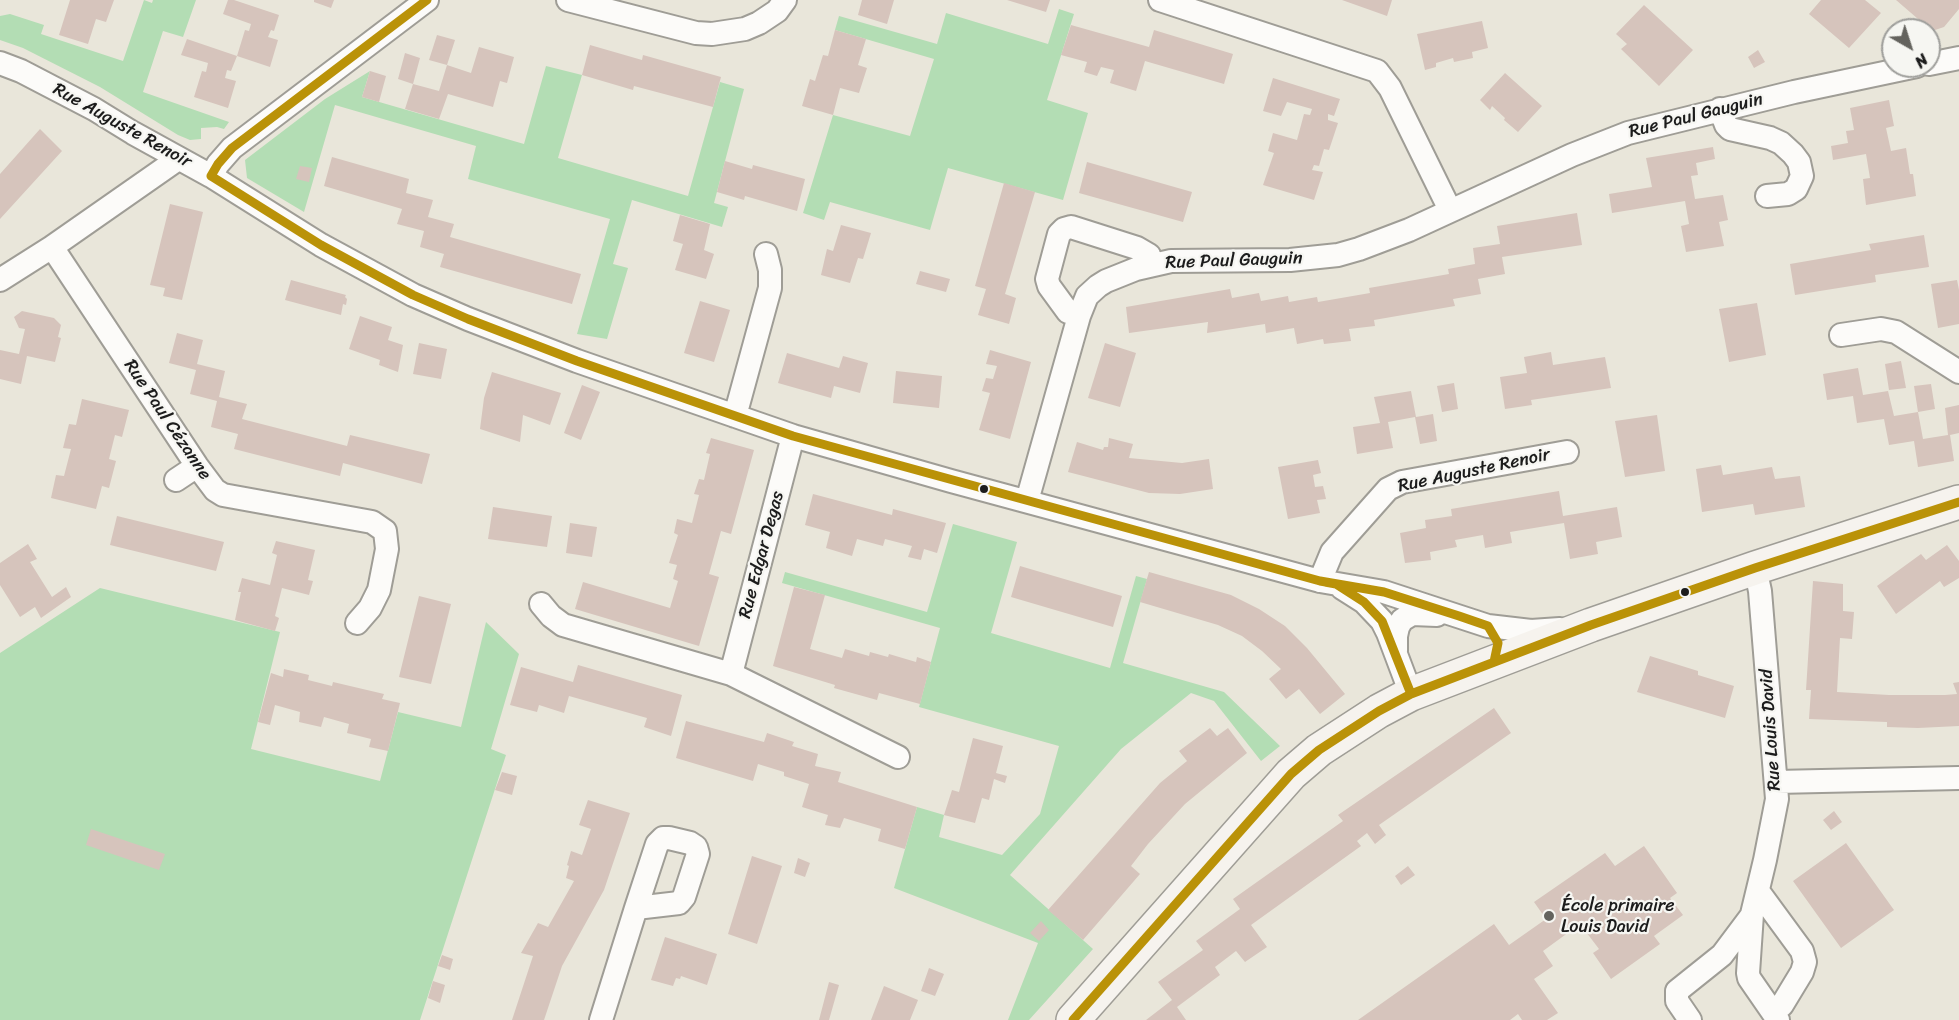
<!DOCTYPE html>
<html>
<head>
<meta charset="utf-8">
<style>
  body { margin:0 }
  #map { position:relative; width:1959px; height:1020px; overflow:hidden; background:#e9e6da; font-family:Sriracha,sans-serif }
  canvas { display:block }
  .north { position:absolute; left:1881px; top:18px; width:60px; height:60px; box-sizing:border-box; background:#f6f6f2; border:2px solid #9f9f9c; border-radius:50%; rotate:141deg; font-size:16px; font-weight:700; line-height:24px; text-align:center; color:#1c1c1c }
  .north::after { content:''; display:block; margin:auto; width:21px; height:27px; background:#64635e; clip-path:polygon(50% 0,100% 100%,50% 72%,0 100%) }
</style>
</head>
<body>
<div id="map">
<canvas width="1959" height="1020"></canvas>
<div class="north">N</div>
</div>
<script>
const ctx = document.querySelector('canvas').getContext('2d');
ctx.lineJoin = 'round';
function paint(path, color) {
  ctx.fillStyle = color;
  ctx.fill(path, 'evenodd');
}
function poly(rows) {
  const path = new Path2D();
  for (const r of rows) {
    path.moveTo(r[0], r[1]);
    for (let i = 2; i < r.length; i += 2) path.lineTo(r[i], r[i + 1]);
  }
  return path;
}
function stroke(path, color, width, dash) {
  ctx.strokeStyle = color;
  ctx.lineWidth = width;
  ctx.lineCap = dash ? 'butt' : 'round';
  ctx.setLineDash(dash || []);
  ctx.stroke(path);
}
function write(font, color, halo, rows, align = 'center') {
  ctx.font = font + ' Sriracha,sans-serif';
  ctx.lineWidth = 4.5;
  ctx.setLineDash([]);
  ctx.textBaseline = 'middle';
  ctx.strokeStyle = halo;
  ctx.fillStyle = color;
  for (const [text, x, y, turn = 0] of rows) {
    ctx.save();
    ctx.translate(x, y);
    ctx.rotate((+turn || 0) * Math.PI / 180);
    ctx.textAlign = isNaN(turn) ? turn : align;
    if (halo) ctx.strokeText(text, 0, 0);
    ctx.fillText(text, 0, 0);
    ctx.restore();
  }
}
paint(poly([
  [144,0,152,3,153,0,196,0,183,37,163,31,143,92,229,122,224,129,217,127,201,128,201,139,190,140,178,135,100,87,23,48,0,40,0,16,10,14,44,25,41,34,123,61],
  [1059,9,1074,14,1047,100,1088,113,1063,200,948,168,930,230,830,202,824,220,803,213,833,115,910,136,934,59,835,30,839,16,937,44,946,13,1048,44],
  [546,66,582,75,558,158,688,196,720,82,744,89,714,203,728,207,722,227,632,200,613,264,628,268,607,339,577,334,610,219,468,179,476,146,335,105,304,212,247,178,245,160,325,99,370,71,362,97,524,144],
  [953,524,1017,542,991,633,1110,668,1136,576,1147,579,1123,663,1224,692,1280,746,1261,761,1214,701,1191,693,1121,749,1010,875,1093,949,1029,1020,1008,1020,1038,943,894,888,917,807,944,815,939,837,1002,855,1040,814,1059,746,919,707,940,628,782,583,785,572,927,612],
  [100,588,280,632,251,749,380,781,398,712,461,727,486,622,519,654,491,749,506,755,420,1020,0,1020,0,653]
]), '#b3ddb4');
paint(poly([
  [70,0,114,0,106,22,96,19,88,44,59,35],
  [228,0,234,0,279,15,274,31,271,30,268,37,278,40,270,67,237,56,245,30,249,31,251,24,223,14],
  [314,0,334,0,331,8,314,2],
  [862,0,894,0,887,24,858,15],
  [1007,0,1050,0,1046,12],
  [1342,0,1392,0,1387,16],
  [1821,0,1865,0,1881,13,1849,48,1809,14],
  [1896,0,1959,0,1959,9,1944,27,1932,31],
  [1644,5,1693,50,1659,86,1621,49,1627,44,1616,34],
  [1482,21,1488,48,1472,52,1473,58,1454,62,1453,58,1436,63,1436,67,1425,70,1417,34],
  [1071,25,1149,47,1154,30,1233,54,1224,84,1145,61,1136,91,1110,83,1114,70,1101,67,1097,76,1084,72,1087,62,1061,55],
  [835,30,866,39,858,65,867,68,859,93,840,88,833,115,802,106,810,79,815,81,823,55,828,56],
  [437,35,455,40,447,65,471,73,479,47,514,57,507,83,500,81,493,107,448,94,439,119,405,109,413,84,439,91,447,65,429,60],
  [187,39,237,56,231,71,227,70,225,78,236,81,228,108,194,97,202,71,206,72,208,63,181,55],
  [590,45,642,60,643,55,721,77,713,107,634,86,633,90,582,75],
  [1758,50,1765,62,1754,68,1748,57],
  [405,53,420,58,413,84,398,79],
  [370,71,386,76,379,102,362,97],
  [1505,73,1542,106,1518,132,1504,120,1505,118,1492,106,1490,110,1480,100],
  [1273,78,1340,99,1334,116,1328,114,1328,120,1338,123,1329,150,1324,149,1319,166,1314,165,1312,170,1323,172,1314,200,1263,185,1274,153,1268,151,1273,133,1297,140,1304,114,1310,115,1312,109,1287,102,1281,116,1263,111],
  [1889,100,1894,126,1886,128,1891,151,1906,148,1910,174,1913,174,1916,196,1866,205,1863,179,1870,178,1866,154,1833,160,1831,146,1848,143,1846,131,1854,130,1850,108],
  [40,129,62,151,0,219,0,174],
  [1713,147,1715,159,1696,163,1698,175,1691,176,1695,199,1723,195,1728,220,1719,222,1724,246,1686,252,1681,226,1689,224,1685,201,1612,213,1609,194,1652,187,1646,158],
  [332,157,409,179,406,193,433,200,428,217,454,224,450,237,581,274,572,304,440,267,444,254,420,247,424,231,397,224,402,209,324,186],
  [725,161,752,169,753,165,805,179,797,211,745,196,744,200,717,192],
  [1087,162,1192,192,1183,222,1079,193],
  [300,166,312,168,309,182,296,179],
  [1004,183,1035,192,1005,294,1016,298,1009,324,978,315,986,289,975,286],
  [170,204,203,212,182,300,163,296,165,288,150,285],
  [1577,213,1582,245,1502,257,1505,274,1478,279,1481,294,1453,299,1455,306,1374,320,1375,326,1349,329,1351,341,1324,344,1323,339,1297,344,1294,328,1266,333,1265,324,1207,333,1208,322,1129,333,1126,307,1230,289,1232,298,1259,293,1261,301,1288,296,1289,302,1317,297,1318,302,1370,293,1369,288,1449,274,1448,269,1475,264,1473,248,1500,244,1497,226],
  [680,215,710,224,704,250,714,254,706,279,675,270,683,244,673,241],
  [841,225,871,233,863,259,858,258,850,283,821,275,827,249,833,251],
  [1924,235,1929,267,1875,275,1876,282,1795,295,1790,264,1871,250,1869,244],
  [920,271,950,279,946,292,916,284],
  [291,280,346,295,345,297,347,299,346,305,343,304,341,315,285,300],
  [1957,280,1959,290,1959,324,1938,328,1931,284],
  [700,301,730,310,714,362,684,353],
  [1757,303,1766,355,1729,362,1719,309],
  [22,311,54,318,61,325,58,337,61,338,55,362,27,356,21,384,0,379,0,350,19,354,25,329,19,328,14,317],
  [360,316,392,327,388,340,403,345,398,372,379,365,380,360,349,349],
  [177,333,203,340,197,364,225,371,219,397,247,404,242,419,347,446,350,435,430,454,422,484,343,463,340,476,234,449,238,434,211,427,217,401,190,394,196,370,169,363],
  [419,343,447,349,441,379,413,374],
  [1105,343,1136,353,1120,407,1088,398],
  [990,350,1031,362,1010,439,979,430,990,393,982,391,986,378,993,379,997,366,986,364],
  [1551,352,1553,365,1605,357,1611,388,1531,400,1532,405,1505,409,1500,377,1527,373,1524,357],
  [787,353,839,368,843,356,868,363,860,393,834,386,831,398,778,383],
  [1901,361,1906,388,1889,390,1885,364],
  [1858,368,1863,395,1888,391,1894,416,1918,412,1923,439,1948,435,1945,408,1959,405,1959,433,1950,435,1954,461,1918,467,1914,441,1889,445,1884,419,1857,423,1853,396,1827,400,1823,374],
  [896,371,942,376,939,408,893,403],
  [492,372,561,393,550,425,523,415,520,442,480,429,484,398],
  [1454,383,1458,409,1442,412,1437,386],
  [1931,384,1935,409,1918,412,1914,386],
  [582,385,600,392,581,440,564,433],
  [1411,391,1416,417,1433,414,1437,441,1420,444,1415,417,1388,422,1393,448,1357,454,1353,427,1380,423,1374,397],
  [82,399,129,410,122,437,115,435,109,459,116,461,109,488,102,486,96,509,51,498,56,475,64,476,71,449,63,448,69,424,76,425],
  [1657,415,1665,471,1625,477,1615,421],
  [711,438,754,450,731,534,721,531,709,574,719,577,699,646,575,609,583,582,670,608,678,581,673,579,677,565,669,563,678,535,674,533,677,519,692,523,699,495,694,494,699,479,704,480,710,454,706,453],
  [1109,438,1133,444,1129,458,1182,463,1209,459,1213,489,1180,494,1149,493,1068,472,1077,442,1103,450,1104,447,1108,447],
  [1318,460,1321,473,1313,475,1315,487,1323,486,1326,499,1317,500,1320,513,1288,519,1278,467],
  [1721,465,1723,475,1772,467,1775,479,1800,476,1805,507,1755,515,1753,504,1702,512,1696,469],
  [1559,491,1563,516,1617,507,1622,537,1596,542,1598,554,1570,559,1564,523,1510,532,1512,543,1485,548,1483,535,1455,540,1457,547,1430,552,1431,560,1405,563,1400,533,1426,528,1425,520,1452,516,1451,509],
  [813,494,892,515,893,509,946,523,937,553,924,549,921,560,908,557,912,546,885,539,883,546,857,539,852,556,826,548,830,532,805,525],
  [493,507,552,516,547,547,488,539],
  [117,516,224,542,216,571,110,545],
  [570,523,597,527,592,557,566,553],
  [276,541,315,550,308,580,313,581,309,595,282,588,275,616,279,618,275,631,235,620,241,592,238,592,242,578,270,585,277,555,272,553],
  [28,544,37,559,30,562,52,597,66,587,71,597,41,618,35,607,20,617,0,585,0,563],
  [1947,545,1959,561,1959,578,1944,587,1940,581,1896,614,1877,586,1921,554,1926,560],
  [1020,566,1122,596,1113,627,1011,597],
  [1149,572,1231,595,1259,609,1285,626,1307,648,1345,694,1320,714,1299,689,1286,699,1269,679,1281,669,1262,651,1242,636,1218,625,1140,602],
  [1813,581,1843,584,1843,611,1854,612,1852,639,1840,638,1837,692,1889,695,1945,695,1957,694,1953,683,1959,682,1959,726,1918,728,1887,727,1887,722,1809,719,1811,690,1806,690],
  [794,587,825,595,810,649,842,658,845,649,869,656,870,652,888,657,889,654,916,662,917,657,931,662,920,704,879,693,877,700,834,688,835,685,773,666],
  [419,596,451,604,431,684,399,677],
  [1650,656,1698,671,1698,675,1734,686,1725,718,1637,692],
  [578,665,682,695,671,736,644,727,647,718,569,696,564,713,539,705,537,712,510,705,521,667,573,682],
  [284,669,309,675,308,680,332,686,333,682,384,694,382,699,400,703,388,751,369,747,371,739,347,733,349,724,324,717,321,727,299,722,300,712,275,705,270,725,258,722,271,673,283,677],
  [1494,708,1511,733,1379,825,1386,835,1375,844,1367,833,1357,841,1361,846,1251,925,1267,947,1245,962,1236,951,1215,967,1220,975,1177,1007,1186,1020,1146,1020,1172,1000,1158,982,1203,950,1196,941,1240,909,1233,899,1343,821,1338,815],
  [686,721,764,742,767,733,794,742,792,746,818,754,815,766,841,772,838,782,917,807,905,849,878,841,881,829,844,818,840,828,825,825,828,815,802,807,809,784,784,776,784,772,758,764,753,781,676,758],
  [1210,728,1217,736,1228,728,1247,753,1185,804,1148,844,1131,866,1140,874,1083,940,1048,910,1160,783,1187,761,1179,751],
  [973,738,1003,746,996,773,1007,776,1005,783,994,779,989,800,982,798,975,823,944,815,952,790,959,792],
  [502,772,517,776,512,795,495,790],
  [588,800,630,813,604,890,562,966,544,1020,512,1020,533,956,521,953,538,923,548,927,574,881,566,878,569,866,567,865,571,851,582,855,591,829,579,825],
  [1834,811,1842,822,1831,830,1823,820],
  [91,829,165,854,159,870,86,845],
  [1846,843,1894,910,1841,948,1793,881],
  [1644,846,1677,893,1670,898,1683,915,1654,936,1660,944,1611,979,1593,953,1599,949,1580,924,1543,951,1553,966,1534,979,1558,1013,1547,1020,1522,1020,1518,1014,1510,1020,1358,1020,1494,924,1509,945,1546,919,1534,902,1605,853,1615,866],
  [752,856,782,866,757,944,728,934],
  [798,858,810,863,805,877,794,873],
  [1408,866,1415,875,1401,885,1395,876],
  [1041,921,1049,930,1039,941,1030,933],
  [665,937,717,954,707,985,681,976,680,979,676,978,673,986,651,980],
  [442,955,453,959,450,970,438,966],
  [929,968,944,974,935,996,921,991],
  [433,981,445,985,440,1003,428,998],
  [829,982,839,985,829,1020,819,1020],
  [884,986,918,1000,910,1020,871,1020]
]), '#d6c4bc');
const street = poly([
  [568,0,696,33,712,34,745,29,759,23,777,11,785,0],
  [1160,0,1377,71,1390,88,1450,210],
  [0,63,21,71,94,109,133,133,211,176,321,245,413,295,468,319,577,361,793,436,951,481,1320,581,1384,592,1488,626,1531,631,1560,629],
  [1929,64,1959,58],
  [1720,109,1726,125,1730,129,1770,138,1781,143,1793,154,1799,162,1802,176,1796,189,1788,194,1767,196],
  [178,159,52,247,197,466,215,490,223,495,372,522,385,531,387,549,379,590,370,608,357,623],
  [211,176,218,164,232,148,427,0],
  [0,280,52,247],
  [1079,316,1068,312,1049,286,1047,279,1059,234,1064,229,1071,227,1137,248,1149,255,1151,265],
  [1841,335,1881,329,1896,332,1959,372],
  [735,416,770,288,770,270,766,254],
  [176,480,197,466],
  [1027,501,1079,316,1087,296,1098,286,1106,281,1136,269,1171,261,1290,260,1338,255,1359,249,1409,230,1572,155,1628,133,1794,92,1917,66],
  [1755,568,1760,591,1777,799,1765,860,1752,914,1748,973,1749,978,1778,1020],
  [1320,581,1332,552,1388,489,1402,482,1567,452],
  [1342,588,1364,602,1382,621,1388,633,1411,694],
  [541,604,551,616,563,625,731,674,898,757],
  [1396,651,1396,636,1398,627,1402,620,1412,614,1437,615],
  [731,674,793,436],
  [1776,782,1959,778],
  [1758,891,1802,951,1805,962,1802,972,1782,1005,1773,1012],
  [601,1020,636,908,657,844,663,838,669,838,690,843,696,847,698,854,684,897,679,903,636,908],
  [1690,1020,1677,1001,1677,991,1722,955,1752,915]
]);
const secondary = poly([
  [1073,1020,1291,774,1319,750,1379,711,1411,694,1591,625,1755,568,1959,502]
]);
stroke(street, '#9f9d96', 26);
stroke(secondary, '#9f9d96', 36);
stroke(street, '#fcfbf9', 22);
stroke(secondary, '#f6f3ee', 33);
stroke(poly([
  [211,176,321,245,413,295,468,319,577,361,793,436,1320,581,1384,592,1459,616,1488,626,1498,643,1494,662],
  [211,176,218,164,232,148,427,0],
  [1325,582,1336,584,1364,602,1382,621,1411,694],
  [1073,1020,1291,774,1319,750,1379,711,1411,694,1591,625,1755,568,1959,502]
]), '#ba9208', 9);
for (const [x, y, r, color] of [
  [984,489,5,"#1c1c1c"],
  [1685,592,5,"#1c1c1c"],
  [1549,916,6,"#64635e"]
]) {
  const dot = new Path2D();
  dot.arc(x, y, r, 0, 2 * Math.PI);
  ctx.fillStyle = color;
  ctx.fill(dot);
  stroke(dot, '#f6f6f2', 2);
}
write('18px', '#1c1c1c', '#f6f6f2', [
  ["Rue Paul Gauguin",1696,116,-14],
  ["Rue Auguste Renoir",122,126,29],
  ["Rue Paul Gauguin",1234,261,-2],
  ["Rue Paul Cézanne",167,420,56],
  ["Rue Auguste Renoir",1474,471,-12],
  ["Rue Edgar Degas",762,555,-75],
  ["Rue Louis David",1771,730,-94]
]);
write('18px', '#1c1c1c', '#f6f6f2', [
  ["École primaire",1561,906],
  ["Louis David",1561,927]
], 'left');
</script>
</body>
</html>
